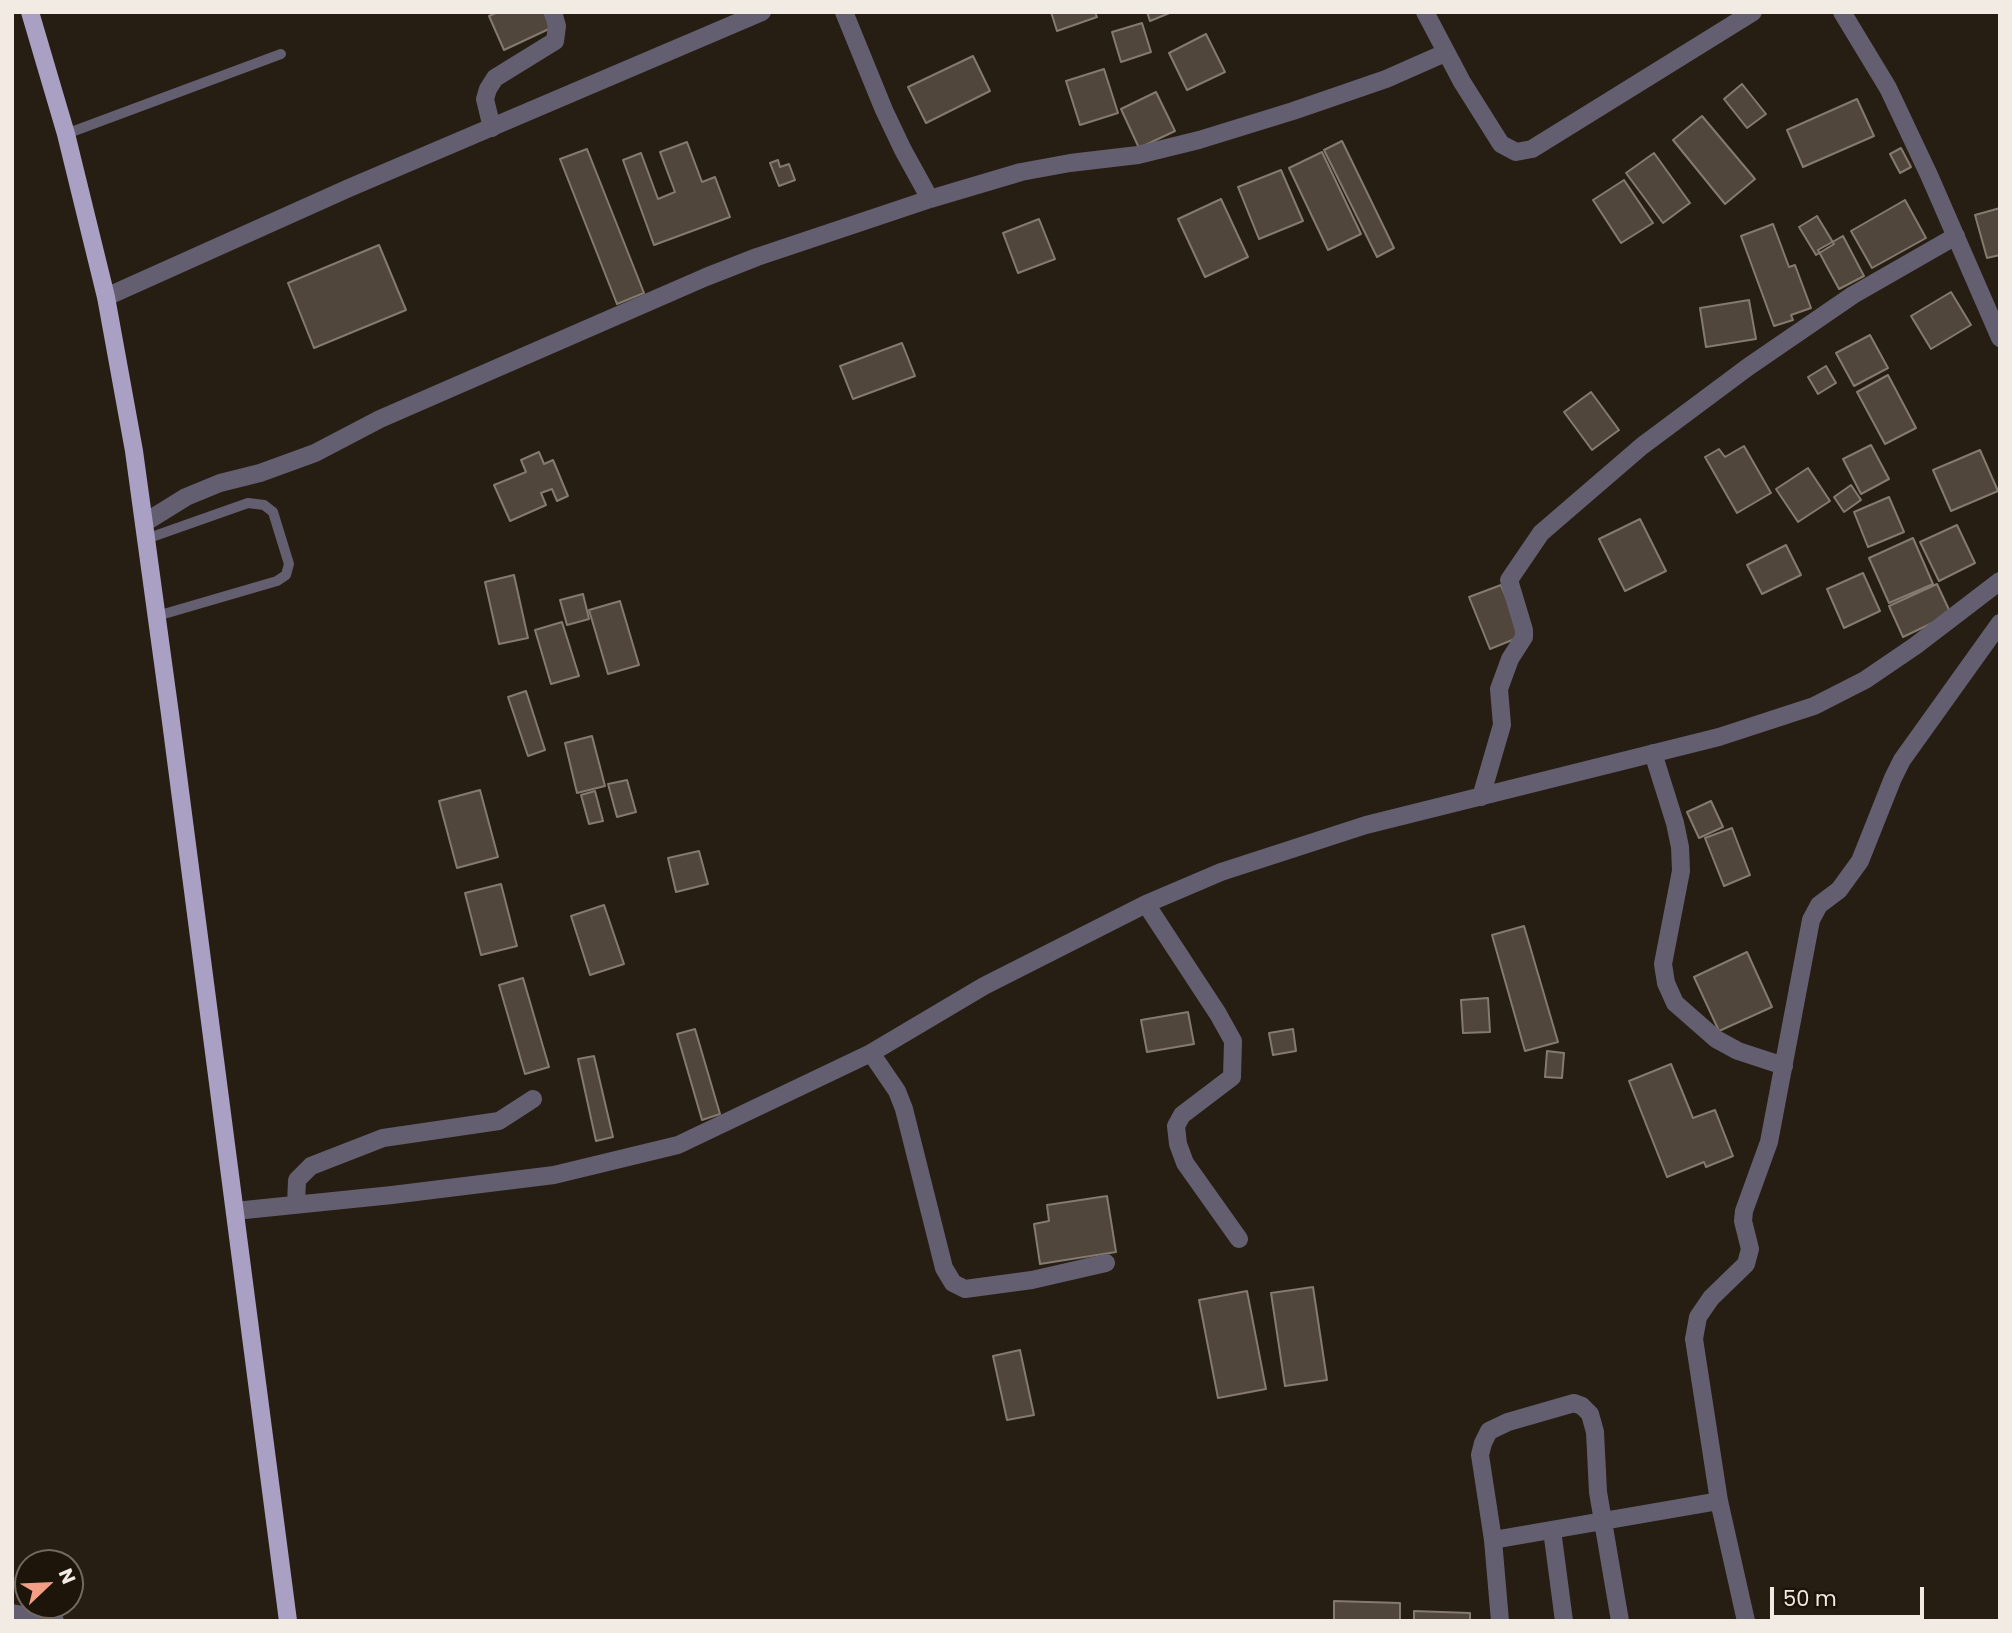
<!DOCTYPE html>
<html>
<head>
<meta charset="utf-8">
<style>
  body { margin:0 }
  #map { position:relative; width:2012px; height:1633px; overflow:hidden; background:#261d13; font-family:Poppins,sans-serif }
  canvas { display:block }
  .frame { position:absolute; inset:0; border:14px solid #f1ebe4; pointer-events:none }
  .north { position:absolute; left:14px; top:1549px; width:70px; height:70px; box-sizing:border-box; background:#1d140a; border:2px solid #726a61; border-radius:50%; rotate:67deg; font-size:19px; font-weight:700; line-height:28px; text-align:center; color:#f1ebe4 }
  .north::after { content:''; display:block; margin:auto; width:24px; height:32px; background:#f39f85; clip-path:polygon(50% 0,100% 100%,50% 72%,0 100%) }
  .scale { position:absolute; left:1770px; top:1587px; width:154px; height:32px; box-sizing:border-box; border:4px solid #f1ebe4; border-top:0; padding-left:9px; font-size:21px; line-height:24px; white-space:nowrap; color:#f1ebe4; -webkit-text-stroke:5px #1d140a; paint-order:stroke }
</style>
</head>
<body>
<div id="map">
<canvas width="2012" height="1633"></canvas>
<div class="frame"></div>
<div class="north">N</div>
<div class="scale">50 m</div>
</div>
<script>
const ctx = document.querySelector('canvas').getContext('2d');
ctx.lineJoin = 'round';
function paint(path, color) {
  ctx.fillStyle = color;
  ctx.fill(path, 'evenodd');
}
function poly(rows) {
  const path = new Path2D();
  for (const r of rows) {
    path.moveTo(r[0], r[1]);
    for (let i = 2; i < r.length; i += 2) path.lineTo(r[i], r[i + 1]);
  }
  return path;
}
function stroke(path, color, width, dash) {
  ctx.strokeStyle = color;
  ctx.lineWidth = width;
  ctx.lineCap = dash ? 'butt' : 'round';
  ctx.setLineDash(dash || []);
  ctx.stroke(path);
}
const building = poly([
  [498,12,544,12,551,28,504,50,489,16,498,12],
  [1051,12,1095,12,1097,17,1057,31,1051,12],
  [1147,12,1172,12,1150,21,1147,12],
  [1142,23,1151,52,1121,62,1112,32,1142,23],
  [1206,34,1225,72,1187,90,1169,53,1206,34],
  [973,56,990,91,926,123,908,87,973,56],
  [1104,69,1118,113,1080,125,1066,81,1104,69],
  [1742,84,1766,114,1747,128,1724,99,1742,84],
  [1156,92,1175,131,1139,148,1121,109,1156,92],
  [1857,99,1874,136,1803,167,1787,130,1857,99],
  [1702,116,1755,179,1725,204,1673,140,1702,116],
  [1342,141,1394,248,1377,257,1324,150,1342,141],
  [687,142,702,182,715,177,730,217,654,245,623,160,641,153,658,199,675,192,660,152,687,142],
  [1901,148,1911,167,1900,173,1890,154,1901,148],
  [587,149,644,293,617,304,560,159,587,149],
  [1322,152,1361,234,1328,250,1289,168,1322,152],
  [1654,153,1690,203,1663,223,1626,173,1654,153],
  [778,160,780,167,789,164,795,180,779,186,770,163,778,160],
  [1281,170,1303,221,1259,239,1238,187,1281,170],
  [1624,180,1653,223,1621,243,1593,200,1624,180],
  [1221,199,1248,257,1205,277,1178,219,1221,199],
  [1905,200,1926,238,1872,268,1851,231,1905,200],
  [2000,208,2000,255,1987,258,1975,215,2000,208],
  [1817,216,1834,244,1816,255,1799,227,1817,216],
  [1039,219,1055,259,1018,273,1003,233,1039,219],
  [1773,224,1789,267,1795,265,1811,308,1791,315,1793,320,1774,326,1741,236,1773,224],
  [1843,236,1864,276,1839,289,1818,250,1843,236],
  [379,245,406,310,314,348,288,283,379,245],
  [1951,292,1971,325,1931,349,1911,316,1951,292],
  [1749,300,1756,339,1706,347,1700,308,1749,300],
  [1870,335,1888,368,1854,386,1836,353,1870,335],
  [902,343,915,376,853,399,840,366,902,343],
  [1826,366,1836,383,1818,394,1808,377,1826,366],
  [1888,375,1916,428,1885,444,1857,392,1888,375],
  [1591,392,1619,430,1592,450,1564,412,1591,392],
  [1871,445,1889,479,1861,494,1843,459,1871,445],
  [1744,446,1771,493,1737,513,1705,457,1719,449,1725,457,1744,446],
  [1980,450,1998,491,1951,511,1933,470,1980,450],
  [539,452,544,464,553,460,568,496,557,501,552,489,541,493,546,505,510,521,494,485,526,472,521,460,539,452],
  [1808,468,1830,501,1798,522,1776,489,1808,468],
  [1851,485,1861,500,1844,512,1834,497,1851,485],
  [1889,497,1904,532,1868,547,1854,512,1889,497],
  [1640,519,1666,571,1625,591,1599,539,1640,519],
  [1957,525,1975,563,1939,581,1920,542,1957,525],
  [1913,538,1933,584,1889,603,1869,558,1913,538],
  [1786,545,1801,575,1762,594,1747,565,1786,545],
  [1863,573,1880,611,1844,628,1827,589,1863,573],
  [514,575,528,638,499,644,485,582,514,575],
  [1937,584,1951,614,1903,637,1889,606,1937,584],
  [1501,585,1522,636,1490,649,1469,597,1501,585],
  [583,594,589,619,567,625,560,600,583,594],
  [620,601,639,665,608,674,589,610,620,601],
  [562,622,579,676,551,684,535,630,562,622],
  [526,691,545,750,528,756,508,697,526,691],
  [592,736,605,786,577,793,565,743,592,736],
  [627,780,636,812,617,817,608,784,627,780],
  [480,790,498,857,457,868,439,801,480,790],
  [595,791,603,821,589,824,581,795,595,791],
  [1711,801,1723,827,1699,838,1687,812,1711,801],
  [1732,828,1750,875,1724,886,1705,838,1732,828],
  [699,851,708,884,676,892,668,858,699,851],
  [501,884,517,946,481,955,465,893,501,884],
  [604,905,624,964,590,975,571,916,604,905],
  [1524,926,1558,1042,1525,1051,1492,935,1524,926],
  [1747,952,1772,1007,1719,1031,1694,977,1747,952],
  [523,978,549,1067,525,1074,499,985,523,978],
  [1488,998,1490,1032,1463,1033,1461,1000,1488,998],
  [1188,1012,1194,1044,1147,1052,1141,1020,1188,1012],
  [695,1029,720,1114,702,1120,677,1034,695,1029],
  [1293,1029,1296,1051,1273,1055,1269,1033,1293,1029],
  [1547,1051,1564,1053,1562,1078,1545,1077,1547,1051],
  [594,1056,613,1137,596,1141,578,1059,594,1056],
  [1671,1064,1693,1118,1715,1110,1733,1156,1706,1167,1704,1162,1667,1177,1629,1081,1671,1064],
  [1107,1196,1116,1252,1040,1264,1034,1224,1049,1221,1047,1205,1107,1196],
  [1313,1287,1327,1380,1285,1386,1271,1293,1313,1287],
  [1247,1291,1266,1389,1218,1398,1199,1300,1247,1291],
  [1020,1350,1034,1415,1007,1420,993,1356,1020,1350],
  [1334,1601,1400,1603,1400,1621,1334,1621,1334,1601],
  [1414,1611,1470,1613,1470,1621,1414,1621,1414,1611]
]);
paint(building, '#50463b');
stroke(building, '#857a6e', 2);
stroke(poly([
  [66,134,281,54],
  [146,539,248,503,264,505,273,512,289,564,286,575,277,581,157,616]
]), '#645f70', 10);
stroke(poly([
  [844,12,884,110,903,150,930,199],
  [1425,12,1462,82,1501,144,1516,152,1532,149,1753,12],
  [1842,12,1888,88,1929,175,2000,338],
  [492,128,485,99,488,89,495,78,555,41,557,26,553,12],
  [106,297,349,188,762,12],
  [144,523,186,497,220,483,260,473,315,453,380,419,706,277,757,257,930,199,1021,172,1070,163,1138,155,1199,140,1293,111,1386,79,1445,53],
  [1653,753,1675,823,1680,847,1681,871,1663,964,1666,983,1675,1003,1716,1039,1738,1051,1784,1066],
  [1481,797,1502,725,1499,689,1510,659,1524,637,1524,630,1509,580,1541,533,1642,446,1748,367,1853,295,1956,236],
  [1146,904,1218,1014,1233,1041,1232,1077,1182,1115,1176,1126,1178,1144,1185,1163,1239,1239],
  [871,1053,897,1091,904,1109,944,1268,953,1283,965,1289,1032,1280,1106,1263],
  [296,1205,297,1180,311,1166,383,1138,499,1121,533,1099],
  [235,1211,392,1195,554,1175,678,1145,871,1053,984,986,1146,904,1221,872,1366,825,1719,737,1814,706,1865,680,1915,646,2000,581],
  [1552,1530,1564,1621],
  [1493,1540,1719,1501],
  [12,1613,55,1621],
  [1500,1621,1493,1540,1480,1455,1483,1443,1489,1431,1508,1422,1574,1403,1582,1406,1590,1414,1595,1432,1598,1492,1620,1621],
  [1746,1621,1719,1501,1694,1339,1698,1317,1711,1298,1746,1264,1750,1249,1743,1221,1744,1211,1769,1142,1811,920,1819,905,1839,890,1860,861,1893,778,1902,760,2000,623]
]), '#645f70', 18);
stroke(poly([
  [30,12,66,134,106,297,134,451,170,714,288,1621]
]), '#aaa0c3', 18);
</script>
</body>
</html>
